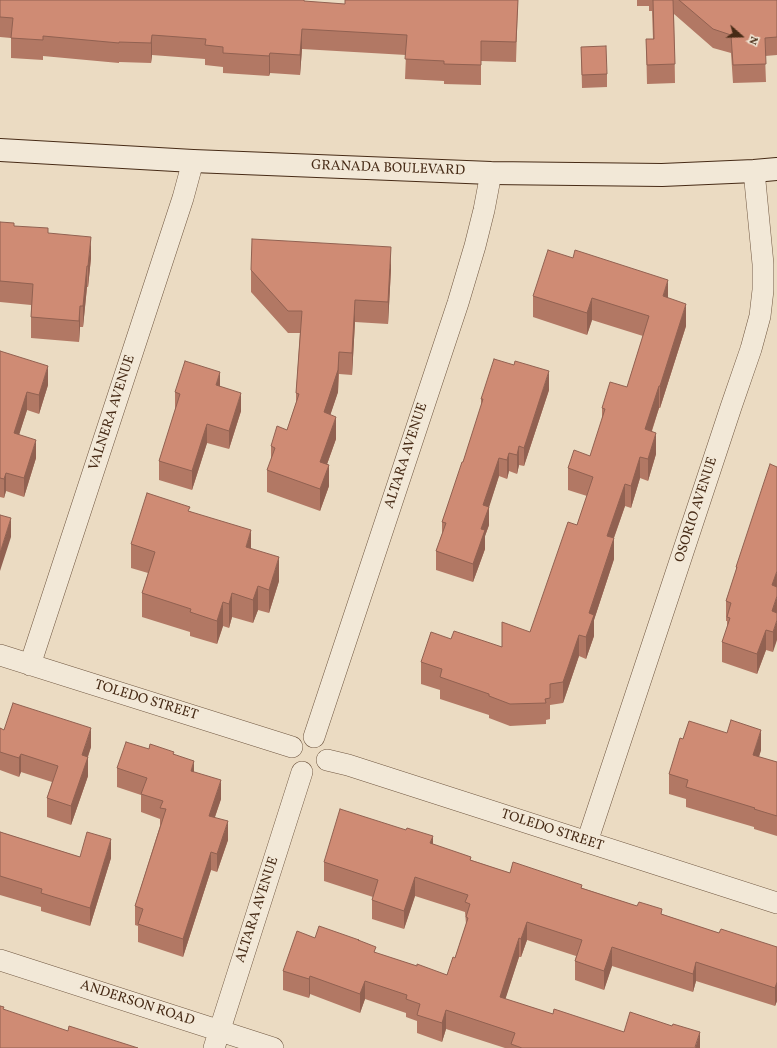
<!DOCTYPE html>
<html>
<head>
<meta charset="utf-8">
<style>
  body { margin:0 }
  #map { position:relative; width:777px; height:1048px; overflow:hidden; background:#ebdbc2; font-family:Vollkorn,serif }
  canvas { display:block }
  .north { position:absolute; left:721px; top:16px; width:40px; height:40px; -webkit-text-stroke:3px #f2e8d7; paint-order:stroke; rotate:110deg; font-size:11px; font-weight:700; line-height:16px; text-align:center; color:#472b16 }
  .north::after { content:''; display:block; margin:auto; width:14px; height:18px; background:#472b16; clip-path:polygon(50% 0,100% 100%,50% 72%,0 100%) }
</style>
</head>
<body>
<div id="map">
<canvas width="777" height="1048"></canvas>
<div class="north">N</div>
</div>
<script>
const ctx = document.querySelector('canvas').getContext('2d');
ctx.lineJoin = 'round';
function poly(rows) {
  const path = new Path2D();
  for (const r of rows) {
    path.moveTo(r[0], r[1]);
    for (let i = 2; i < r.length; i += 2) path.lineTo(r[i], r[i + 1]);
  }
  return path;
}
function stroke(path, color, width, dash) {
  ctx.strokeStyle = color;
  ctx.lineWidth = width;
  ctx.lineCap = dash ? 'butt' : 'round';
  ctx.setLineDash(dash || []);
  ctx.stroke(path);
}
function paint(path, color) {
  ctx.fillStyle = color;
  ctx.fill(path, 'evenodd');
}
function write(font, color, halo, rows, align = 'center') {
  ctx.font = font + ' Vollkorn,serif';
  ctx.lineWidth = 3.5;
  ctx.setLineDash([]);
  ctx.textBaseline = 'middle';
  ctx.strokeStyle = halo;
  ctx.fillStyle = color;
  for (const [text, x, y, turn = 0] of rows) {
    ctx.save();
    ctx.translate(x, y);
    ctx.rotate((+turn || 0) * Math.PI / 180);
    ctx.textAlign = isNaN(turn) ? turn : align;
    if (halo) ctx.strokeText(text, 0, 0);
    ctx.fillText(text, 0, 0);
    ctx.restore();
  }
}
const street = poly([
  [0,655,292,747],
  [30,665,183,198,193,161],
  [314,737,458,303,475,246,484,210,491,173],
  [327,760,348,765,777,903],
  [587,842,731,407,751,349,760,316,763,290,763,264,754,171],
  [0,960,273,1048],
  [214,1048,302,772]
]);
const secondary = poly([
  [0,150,193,161,491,173,662,175,754,171,777,169]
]);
stroke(street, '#705741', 22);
stroke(secondary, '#472b16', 24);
stroke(street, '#f2e8d7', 21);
stroke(secondary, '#f2e8d7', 22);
paint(poly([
  [0,0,304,0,304,2,345,4,345,0,518,0,516,62,481,61,481,85,444,84,444,81,405,79,406,55,302,49,300,75,270,73,269,76,223,73,223,67,205,65,205,59,152,55,151,63,119,62,119,63,43,56,43,60,11,58,11,38,0,37],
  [637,0,777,0,777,55,765,56,766,82,733,83,731,53,713,48,674,14,675,83,647,84,646,39,653,39,652,11,649,11,649,6,637,6],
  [581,47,607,74,607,87,582,88],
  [0,222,14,226,48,233,91,258,88,287,87,287,83,327,80,327,79,342,31,338,31,305,0,302],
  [391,269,388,324,355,322,352,375,339,374,338,392,330,415,336,439,327,464,329,486,320,511,267,492,267,470,271,460,271,446,287,430,296,403,296,393,300,333,288,333,251,292,251,270],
  [533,296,668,298,686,326,660,408,659,408,652,431,656,454,648,481,640,478,631,508,625,506,614,538,614,559,594,620,594,636,586,659,579,656,563,703,550,705,550,719,546,720,546,724,510,726,489,718,489,715,440,699,440,690,421,684,421,662,451,639,502,647,530,632,577,525,587,496,568,490,568,468,590,456,602,421,602,408,627,387,643,336,592,320,587,335,533,317],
  [0,351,48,385,39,414,27,410,19,434,36,458,24,497,6,491,4,498,0,497],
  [220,386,241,411,229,449,207,443,192,490,159,480,159,461,175,411,175,392],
  [549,390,524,466,519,465,517,474,509,471,507,479,499,476,489,506,489,525,485,536,485,549,473,582,436,570,436,551,442,534,442,522,463,462,481,407,481,399],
  [777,467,773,652,766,650,757,674,722,662,722,642,727,629,727,621,726,621,726,601,736,570,736,567],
  [190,511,251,549,279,581,269,613,258,610,253,623,232,617,229,628,223,626,217,644,190,636,190,632,142,617,142,593,148,573,131,568,131,544],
  [0,728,4,730,91,747,88,757,88,776,71,825,47,817,47,798,52,782,21,772,19,777,0,770],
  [683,739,761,750,759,757,777,762,777,836,754,829,754,827,686,807,686,799,669,794,669,774],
  [149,749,174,754,194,772,221,799,215,817,228,840,217,872,211,870,183,957,138,942,138,926,135,925,135,906,160,826,160,819,141,812,141,795,117,787,117,768],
  [0,832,80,857,111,858,90,926,41,911,41,907,0,895],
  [433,844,471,860,510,873,582,888,719,933,777,947,777,1001,775,1006,696,981,693,992,612,966,604,990,575,980,575,961,576,956,527,940,521,957,519,957,505,999,553,1014,624,1032,700,1048,505,1048,446,1029,442,1042,417,1033,417,1021,406,1017,406,1013,365,999,360,1013,310,994,309,998,283,990,283,971,315,938,359,940,376,953,417,966,447,975,455,958,466,924,465,912,415,896,404,929,372,919,372,900,373,897,324,881,324,862]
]), '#b27864');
paint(poly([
  [302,29,302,49,300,75,300,55],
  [152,35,152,55,151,63,151,43],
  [270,53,270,73,269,76,269,56],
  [91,237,91,258,88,287,88,266],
  [391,247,391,269,388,324,388,302],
  [87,266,87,287,83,327,83,306],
  [668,280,668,302,663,296],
  [592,298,592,320,587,335,587,313],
  [355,300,355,322,352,375,352,353],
  [686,304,686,326,660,408,660,386],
  [80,306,80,327,79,342,79,321],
  [339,352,338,392,324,434,324,412],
  [48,366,48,385,39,414,39,395],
  [549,371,549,390,524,466,524,448],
  [220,372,220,391,216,385],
  [659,386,659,408,645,451,645,429],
  [27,392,27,410,14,451,14,433],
  [241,393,241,411,229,449,229,431],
  [336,417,336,439,320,484,320,462],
  [207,424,207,443,192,490,192,471],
  [656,433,656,454,648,481,648,459],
  [36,440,36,458,24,497,24,478],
  [519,446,519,465,517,474,517,455],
  [509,453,509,471,507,479,507,460],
  [640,457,640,478,631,508,631,486],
  [499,458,499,476,486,517,489,507,489,525,485,536,485,549,473,582,473,564,481,529,483,505],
  [329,465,329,486,320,511,320,489],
  [6,473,6,491,4,498,4,479],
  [625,484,625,506,607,557,607,536],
  [11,518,11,537,0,571,0,553],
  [251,530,251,554,246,547],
  [614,538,614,559,594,620,594,636,586,659,586,637,589,613],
  [279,557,279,581,269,613,269,590],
  [777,571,777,591,772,585],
  [258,586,258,610,253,623,253,600],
  [232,593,232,617,229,628,229,604],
  [777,596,777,616,772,611],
  [223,602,223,626,217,644,217,621],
  [777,620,777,640,773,652,773,632],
  [766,630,766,650,757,674,757,654],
  [579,635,579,656,563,703,563,682],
  [91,728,91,747,82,773,82,755],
  [761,730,761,750,753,775,753,755],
  [21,754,21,772,19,777,19,758],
  [88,757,88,776,71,825,71,806],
  [194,761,194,780,191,771],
  [221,780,221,799,209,834,209,816],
  [228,821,228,840,217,872,217,854],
  [433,836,433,854,430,843],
  [111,839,111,858,90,926,90,908],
  [211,852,211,870,183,957,183,939],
  [415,877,415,896,404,929,404,911],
  [527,922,527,940,521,957,521,939],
  [519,938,519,957,500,1016,500,997],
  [612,947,612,966,604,990,604,971],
  [696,962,696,981,693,992,693,974],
  [310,976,310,994,309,998,309,979],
  [365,981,365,999,360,1013,360,994],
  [777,982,777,1001,775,1006,775,988],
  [446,1010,446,1029,442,1042,442,1023],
  [700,1032,700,1048,695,1048]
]), '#916151');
const building = poly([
  [0,0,304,0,304,1,345,4,345,0,518,0,516,42,481,41,481,65,444,64,444,61,405,59,407,35,302,29,300,55,270,53,269,56,223,53,223,47,205,45,206,39,152,35,151,43,119,42,119,43,43,36,43,40,11,38,13,18,0,17,0,0],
  [653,0,673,0,675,64,647,65,646,39,654,39,653,0],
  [679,0,777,0,777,37,765,38,766,64,733,65,731,35,713,29,679,0],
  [606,46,607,74,582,75,581,47,606,46],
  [0,222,14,223,14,226,48,228,48,233,91,237,88,266,87,266,83,306,80,306,79,321,31,317,33,284,0,281,0,222],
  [252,239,391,247,388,302,355,300,352,353,339,352,338,370,324,412,336,417,320,462,329,465,320,489,267,470,275,448,271,446,277,426,287,430,299,394,296,393,302,311,288,311,251,270,252,239],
  [548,250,573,258,575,250,668,280,663,296,686,304,660,386,659,386,645,429,656,433,648,459,640,457,631,486,625,484,607,536,614,538,589,613,594,615,586,637,579,635,563,682,550,684,550,698,545,699,546,703,510,704,489,696,489,694,440,677,442,669,421,662,431,632,451,639,454,631,502,647,502,622,530,632,568,522,577,525,593,477,568,468,574,450,590,456,605,409,602,408,610,382,627,387,649,316,592,298,587,313,533,296,548,250],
  [0,351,48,366,39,395,27,392,14,433,36,440,24,478,6,473,4,479,0,478,0,351],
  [494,359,514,365,515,361,549,371,524,448,519,446,517,455,509,453,507,460,499,458,483,505,489,507,481,529,485,530,473,564,436,551,446,523,442,522,462,462,463,462,483,399,481,399,494,359],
  [185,361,220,372,216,385,241,393,229,431,207,424,192,471,159,461,180,394,175,392,185,361],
  [770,464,777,467,777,571,772,585,777,587,777,596,772,611,777,613,777,620,773,632,766,630,757,654,722,642,730,618,727,617,731,603,726,601,737,567,736,567,770,464],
  [147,493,190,507,188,511,251,530,246,547,279,557,269,590,258,586,253,600,232,593,229,604,223,602,217,621,190,612,191,609,142,593,155,552,131,544,147,493],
  [0,515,11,518,0,553,0,515],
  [13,703,91,728,82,755,88,757,71,806,47,798,58,766,21,754,19,758,0,752,0,728,4,730,13,703],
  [731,720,761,730,753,755,777,762,777,816,754,809,755,808,686,787,688,780,669,774,680,738,683,739,689,721,727,733,731,720],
  [126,742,149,749,150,744,174,752,173,754,194,761,191,771,221,780,209,816,228,821,217,854,211,852,183,939,138,924,143,909,135,906,166,809,160,808,163,801,141,794,147,778,117,768,126,742],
  [340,809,406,830,407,828,433,836,430,843,471,857,470,860,510,873,513,862,582,885,581,888,637,906,639,902,662,909,661,914,719,933,721,929,777,947,777,982,775,988,696,962,693,974,612,947,604,971,575,961,582,940,527,922,521,939,519,938,500,997,553,1014,554,1009,624,1032,630,1012,672,1026,673,1024,700,1032,695,1047,698,1048,522,1048,511,1044,515,1033,446,1010,442,1023,417,1015,420,1004,406,999,407,995,365,981,360,994,310,976,309,979,283,971,297,931,315,938,319,926,359,940,358,940,376,947,374,952,417,966,417,964,447,975,453,957,455,958,468,918,466,917,470,904,465,902,468,895,415,877,404,911,372,900,378,880,324,862,340,809],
  [0,832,80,857,87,832,111,839,90,908,41,893,42,889,0,876,0,832],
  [0,1006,4,1007,3,1009,68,1031,69,1026,138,1048,0,1048,0,1006]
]);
paint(building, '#cf8b74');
stroke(building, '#916151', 1);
write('14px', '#472b16', '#f2e8d7', [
  ["GRANADA BOULEVARD",388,169,2],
  ["VALNERA AVENUE",113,413,-72],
  ["ALTARA AVENUE",407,456,-72],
  ["OSORIO AVENUE",697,510,-72],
  ["TOLEDO STREET",146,701,17],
  ["TOLEDO STREET",552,831,18],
  ["ALTARA AVENUE",258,910,-72],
  ["ANDERSON ROAD",137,1004,18]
]);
</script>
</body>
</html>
